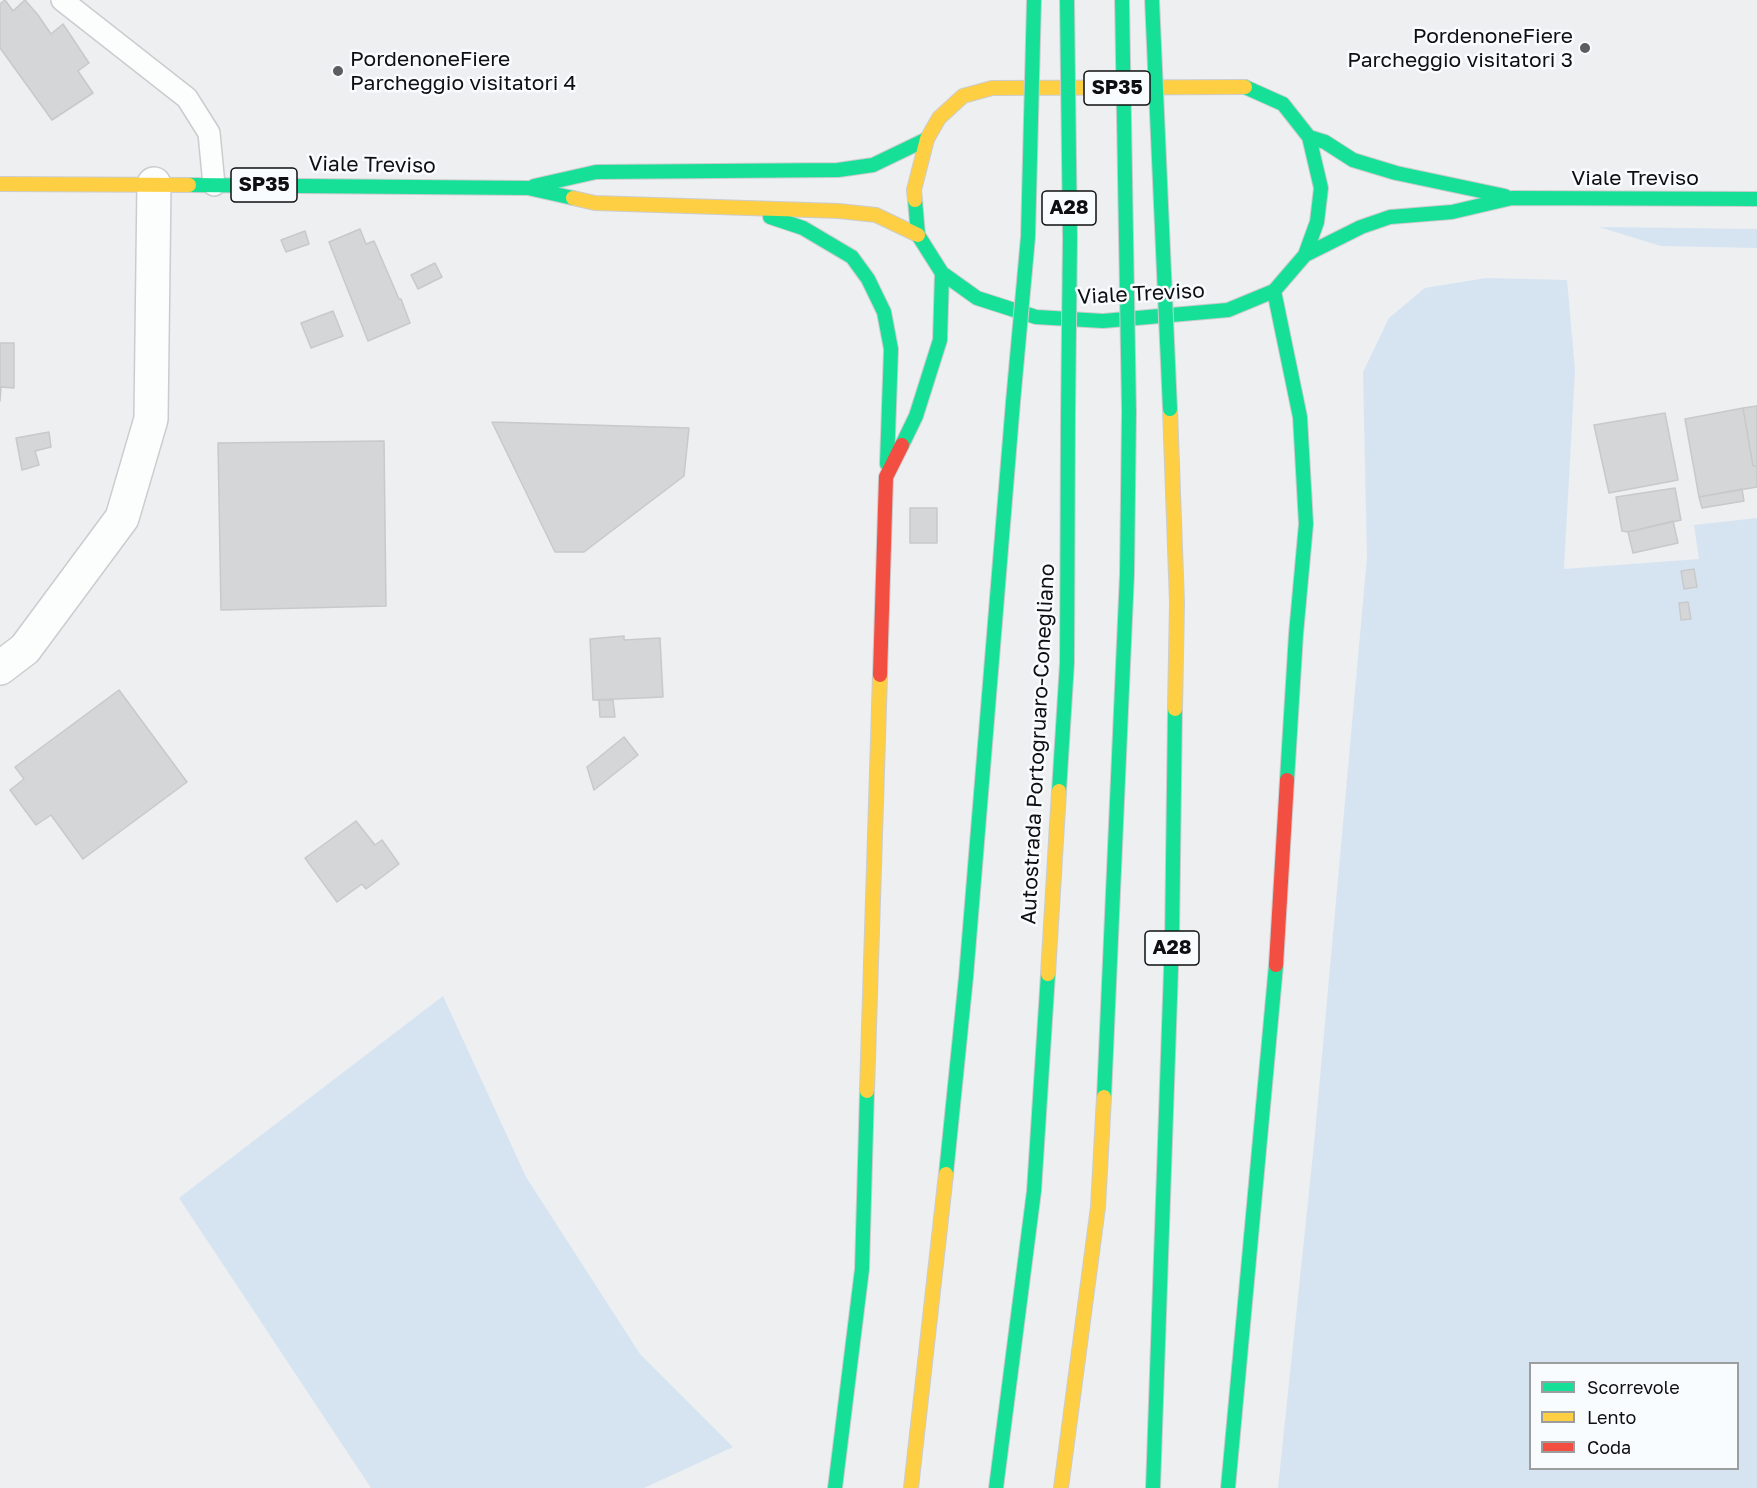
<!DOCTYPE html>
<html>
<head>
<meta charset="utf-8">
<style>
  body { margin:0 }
  #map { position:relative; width:1757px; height:1488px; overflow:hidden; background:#edeff1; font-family:"Golos Text",sans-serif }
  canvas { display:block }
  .legend { position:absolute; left:1529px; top:1362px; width:210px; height:108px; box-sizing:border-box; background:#f9fcfe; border:2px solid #9b9d9f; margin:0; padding:8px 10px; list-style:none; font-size:18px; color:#0e0f10 }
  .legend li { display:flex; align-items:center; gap:12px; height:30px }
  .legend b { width:30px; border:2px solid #9b9d9f }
</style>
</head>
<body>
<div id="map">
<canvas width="1757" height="1488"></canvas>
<ul class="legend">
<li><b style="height:8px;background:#16e098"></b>Scorrevole</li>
<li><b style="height:8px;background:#ffcf43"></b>Lento</li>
<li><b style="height:8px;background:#f24e42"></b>Coda</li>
</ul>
</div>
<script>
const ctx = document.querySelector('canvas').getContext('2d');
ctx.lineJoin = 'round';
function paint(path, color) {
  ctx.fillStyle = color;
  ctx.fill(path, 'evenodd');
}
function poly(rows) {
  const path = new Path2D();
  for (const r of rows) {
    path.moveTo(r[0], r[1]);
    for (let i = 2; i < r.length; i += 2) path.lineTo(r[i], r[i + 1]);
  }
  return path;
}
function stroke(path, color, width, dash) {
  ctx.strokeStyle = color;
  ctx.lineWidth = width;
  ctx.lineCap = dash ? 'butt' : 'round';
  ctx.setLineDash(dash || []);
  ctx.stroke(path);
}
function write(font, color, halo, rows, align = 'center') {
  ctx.font = font + ' "Golos Text",sans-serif';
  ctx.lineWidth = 5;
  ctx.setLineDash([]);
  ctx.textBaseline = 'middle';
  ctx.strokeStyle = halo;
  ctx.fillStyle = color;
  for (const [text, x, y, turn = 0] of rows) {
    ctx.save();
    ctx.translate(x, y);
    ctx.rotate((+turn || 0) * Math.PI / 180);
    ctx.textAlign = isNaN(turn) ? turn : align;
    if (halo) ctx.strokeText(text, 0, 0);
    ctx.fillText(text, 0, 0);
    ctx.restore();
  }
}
paint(poly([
  [1599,227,1757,229,1757,248,1661,246],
  [1486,278,1567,280,1575,370,1564,569,1699,559,1694,525,1757,518,1757,1488,1278,1488,1314,1144,1367,558,1363,372,1389,318,1425,288],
  [1530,1364,1738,1364,1738,1468,1530,1468],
  [443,996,526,1177,640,1354,733,1447,644,1488,371,1488,179,1198]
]), '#d6e4f2');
const building = poly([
  [5,0,13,11,25,0,38,15,51,34,63,24,89,63,78,71,93,93,52,120,0,48,0,4,5,0],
  [360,229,366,244,374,241,399,299,401,299,410,323,368,341,329,242,360,229],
  [305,231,309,244,286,252,281,240,305,231],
  [435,263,442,277,418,289,411,275,435,263],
  [333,311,343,336,311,348,301,323,333,311],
  [0,343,14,343,14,388,1,387,0,401,0,343],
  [1757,406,1757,466,1753,466,1743,408,1757,406],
  [1743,408,1753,466,1757,466,1757,487,1699,497,1685,419,1743,408],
  [1665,413,1678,480,1609,493,1594,425,1665,413],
  [492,422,689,428,684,476,584,552,555,552,492,422],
  [49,432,51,447,35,451,39,465,22,470,16,438,49,432],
  [384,441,386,606,221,610,218,443,384,441],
  [1675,488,1681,520,1628,532,1622,531,1616,497,1675,488],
  [1742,489,1744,501,1702,508,1699,497,1742,489],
  [910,508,937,508,937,543,910,543,910,508],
  [1673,521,1678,543,1633,553,1628,532,1673,521],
  [1694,569,1697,587,1684,589,1681,571,1694,569],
  [1688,602,1691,619,1681,620,1679,603,1688,602],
  [624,636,624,640,660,638,663,697,593,700,590,639,624,636],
  [119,690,187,782,83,859,51,815,36,825,10,790,24,779,15,767,119,690],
  [599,700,613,700,615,717,600,717,599,700],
  [624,737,638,755,594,790,587,767,624,737],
  [356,821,375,845,382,840,399,864,366,889,362,884,337,902,305,858,356,821]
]);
paint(building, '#d5d6d8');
stroke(building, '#c7c9ca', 1.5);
const lane = poly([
  [62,0,187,98,209,133,214,185]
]);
const street = poly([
  [0,668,25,649,122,518,151,419,154,184]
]);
const fast = poly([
  [1309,137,1325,142,1353,160,1396,173,1505,196],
  [189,185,528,188,573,198],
  [534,186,596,172,838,170,873,165,927,139],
  [915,200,918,235,942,273,977,298,1036,317,1103,321,1228,310,1274,291,1305,255,1317,222,1321,188,1309,137,1283,104,1245,87],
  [770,217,803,228,852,257,868,279,884,312,891,349,887,464],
  [1305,255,1361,227,1390,217,1452,212,1512,198,1757,199],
  [1274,291,1300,417,1306,524,1296,634,1287,780],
  [902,445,916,416,940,340,942,273],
  [1059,791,1067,663,1068,416],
  [1104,1097,1127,574,1129,412],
  [946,1174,966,977,1013,402],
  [835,1488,862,1269,867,1091],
  [996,1488,1034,1191,1048,974],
  [1153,1488,1172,940,1175,709],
  [1228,1488,1276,965]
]);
const slow = poly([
  [0,184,189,185],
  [573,198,595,203,839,211,876,215,918,235],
  [915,200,914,190,927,139,939,118,963,96,992,88,1245,87],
  [1170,409,1177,603,1175,709],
  [1048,974,1059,791],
  [867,1091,880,675],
  [911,1488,946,1174],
  [1061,1488,1098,1207,1104,1097]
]);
const jam = poly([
  [880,675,886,477,902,445],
  [1276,965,1287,780]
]);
stroke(lane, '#cbccce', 24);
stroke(street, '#cbccce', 36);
stroke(fast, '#cbccce', 16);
stroke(slow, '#cbccce', 16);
stroke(jam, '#cbccce', 16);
stroke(lane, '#fcfdfd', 21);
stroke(street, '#fcfdfd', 33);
stroke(fast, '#16e098', 14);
stroke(slow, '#ffcf43', 14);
stroke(jam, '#f24e42', 14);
const fastBridge = poly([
  [1067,0,1070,238,1068,416],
  [1122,0,1129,412],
  [1152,0,1170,409],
  [1013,402,1028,237,1034,0]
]);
stroke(fastBridge, '#cbccce', 16, []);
stroke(fastBridge, '#16e098', 14);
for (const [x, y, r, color] of [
  [1585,48,6,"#5c5d5f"],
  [338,71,6,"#5c5d5f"]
]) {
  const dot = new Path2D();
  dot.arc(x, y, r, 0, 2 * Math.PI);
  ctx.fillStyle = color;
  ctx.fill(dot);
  stroke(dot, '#f9fcfe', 2);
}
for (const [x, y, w] of [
  [1117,88,66],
  [264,185,66],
  [1069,208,54],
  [1172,948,54]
]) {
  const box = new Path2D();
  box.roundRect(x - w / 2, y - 17, w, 34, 4.5);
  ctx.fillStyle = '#f9fcfe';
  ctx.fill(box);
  stroke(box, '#0e0f10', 1.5);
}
write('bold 20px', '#0e0f10', null, [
  ["SP35",1117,88],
  ["SP35",264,185],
  ["A28",1069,208],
  ["A28",1172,948]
]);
write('21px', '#0e0f10', '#f9fcfe', [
  ["PordenoneFiere",1573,36],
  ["Parcheggio visitatori 3",1573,60],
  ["PordenoneFiere",350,59,"left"],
  ["Parcheggio visitatori 4",350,83,"left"]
], 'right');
write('21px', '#0e0f10', '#f9fcfe', [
  ["Viale Treviso",372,165,1],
  ["Viale Treviso",1635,178],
  ["Viale Treviso",1141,294,-3],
  ["Autostrada Portogruaro-Conegliano",1038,744,-87]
]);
</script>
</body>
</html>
